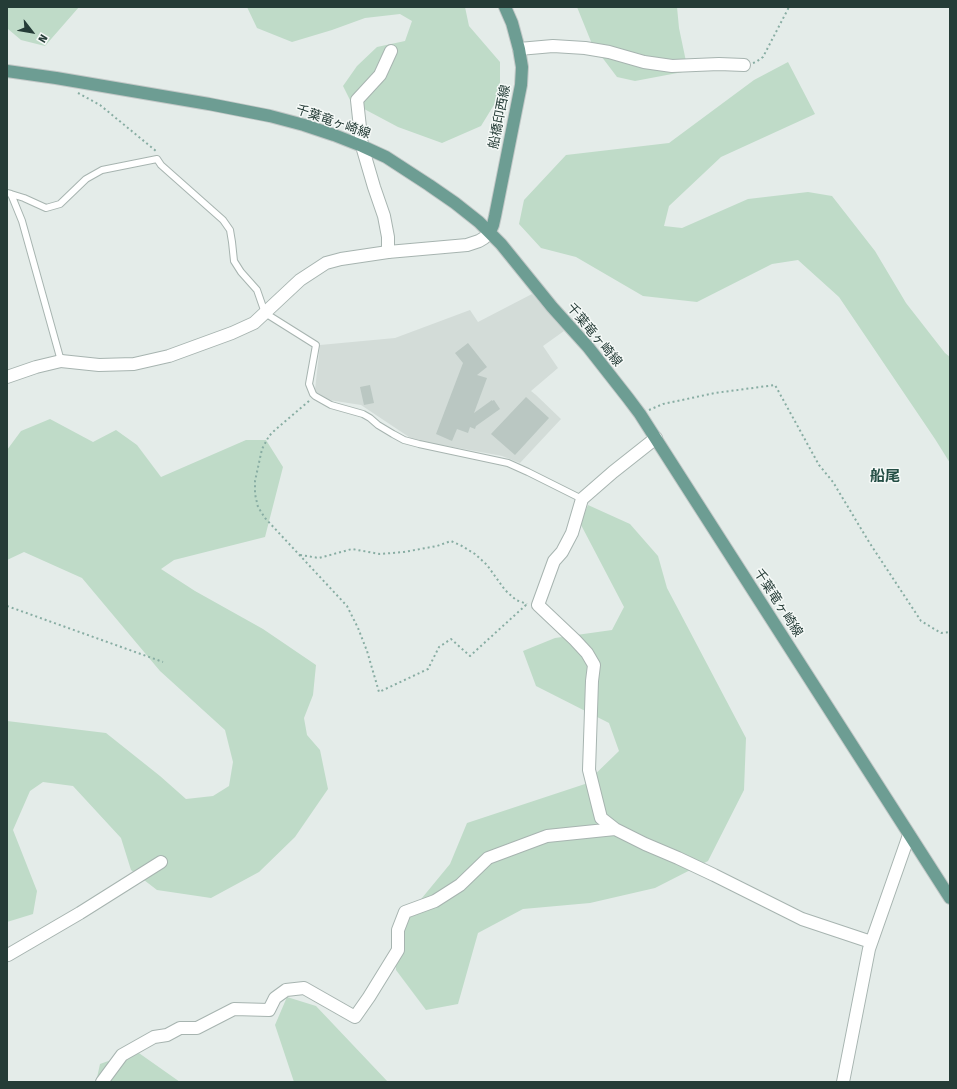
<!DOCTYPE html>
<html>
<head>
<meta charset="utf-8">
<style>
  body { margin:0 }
  #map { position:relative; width:957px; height:1089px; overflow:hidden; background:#e4ece9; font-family:"Fira Sans",sans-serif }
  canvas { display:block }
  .frame { position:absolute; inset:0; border:8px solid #253c37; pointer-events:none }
  .north { position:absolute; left:12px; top:12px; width:40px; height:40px; -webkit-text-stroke:3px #f5f9f7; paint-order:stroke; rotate:121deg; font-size:11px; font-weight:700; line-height:16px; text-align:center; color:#253c37 }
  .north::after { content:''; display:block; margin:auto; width:14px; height:18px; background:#253c37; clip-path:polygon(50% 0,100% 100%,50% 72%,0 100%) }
</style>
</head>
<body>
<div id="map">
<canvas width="957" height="1089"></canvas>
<div class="frame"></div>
<div class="north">N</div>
</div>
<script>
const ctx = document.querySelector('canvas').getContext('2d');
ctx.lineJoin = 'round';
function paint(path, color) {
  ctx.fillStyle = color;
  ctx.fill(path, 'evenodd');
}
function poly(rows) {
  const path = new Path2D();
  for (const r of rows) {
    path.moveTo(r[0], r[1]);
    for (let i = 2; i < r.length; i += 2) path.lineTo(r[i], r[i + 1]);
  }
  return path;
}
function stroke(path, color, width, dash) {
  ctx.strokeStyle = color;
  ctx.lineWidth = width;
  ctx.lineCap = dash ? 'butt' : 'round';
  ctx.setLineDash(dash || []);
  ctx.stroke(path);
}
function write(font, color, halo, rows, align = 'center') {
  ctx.font = font + ' "Fira Sans","Noto Sans JP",sans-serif';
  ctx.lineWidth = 3;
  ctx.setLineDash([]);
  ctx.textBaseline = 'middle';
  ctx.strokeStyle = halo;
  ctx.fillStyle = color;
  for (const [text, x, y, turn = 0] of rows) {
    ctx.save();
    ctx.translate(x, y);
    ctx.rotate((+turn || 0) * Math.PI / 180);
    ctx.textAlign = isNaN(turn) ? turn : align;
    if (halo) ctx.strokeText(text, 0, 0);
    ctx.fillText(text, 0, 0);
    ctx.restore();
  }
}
paint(poly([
  [532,294,564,331,543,346,558,368,531,391,536,395,561,419,520,463,502,456,486,453,435,444,412,439,361,405,329,400,316,392,315,390,320,345,395,338,470,310,478,322]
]), '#d3dcd8');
paint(poly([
  [7,7,79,7,45,46,21,40,8,29],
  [247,7,465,7,469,26,500,62,500,95,481,126,442,143,398,127,351,102,343,86,357,66,377,47,405,41,412,21,400,14,365,18,332,30,292,42,257,28],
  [577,7,677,7,679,28,688,71,635,81,617,77,592,44],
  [788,62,815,114,721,157,669,206,664,226,682,228,748,199,808,192,832,196,875,251,906,303,945,353,950,357,950,463,935,439,839,297,798,260,772,264,697,302,643,296,576,257,541,248,519,224,524,200,566,155,669,143,754,80],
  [50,419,93,442,116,430,137,445,161,477,246,440,266,440,283,467,265,537,174,560,161,569,195,591,263,629,316,665,313,695,304,718,307,735,320,750,328,789,295,837,259,872,211,898,157,890,131,870,121,838,73,786,43,782,30,791,13,830,37,891,33,914,7,922,7,721,106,733,160,776,186,799,213,796,229,786,233,762,225,730,160,671,82,578,24,552,7,560,7,450,21,431],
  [588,505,630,524,658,556,667,588,746,738,744,790,708,861,655,888,590,903,523,909,478,933,458,1004,426,1010,396,970,394,932,450,864,467,823,585,784,619,751,609,723,536,686,523,651,555,638,612,630,624,607,580,523],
  [287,997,316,1006,388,1082,294,1082,275,1025],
  [136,1051,180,1082,96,1082,100,1064]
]), '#bfdbc8');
paint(poly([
  [468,343,487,367,477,375,487,378,474,413,492,400,492,401,494,400,500,409,476,426,475,429,470,427,468,433,457,429,452,441,436,434,463,363,455,353],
  [370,385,374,403,364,405,360,387],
  [526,397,549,418,515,455,491,434]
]), '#bac7c2');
const service = poly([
  [7,193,11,194,22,221,61,361],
  [11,194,24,198,46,208,60,204,86,179,102,170,157,159,161,165,223,220,230,230,232,242,234,261,241,272,257,290,265,313,316,345,309,384,313,394,315,396,331,405,363,414,370,418,378,425,393,434,404,440,419,444,508,463,528,472,582,499]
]);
const minor = poly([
  [519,49,553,46,585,48,609,52,644,62,672,66,719,64,744,65],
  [388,252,388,237,384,216,374,187,362,146,357,100,380,75,391,51],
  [7,377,36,367,61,361],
  [615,829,645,844,678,858,714,875,802,919,871,942],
  [7,954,8,955,80,913,161,862],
  [102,1082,122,1055,154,1037,167,1035,180,1028,197,1028,234,1009,269,1010,275,998,286,990,304,988,355,1017,369,997,398,950,398,930,405,912,435,901,460,885,488,858,547,836,615,829,601,818,589,770,592,681,594,665,587,653,575,640,538,605,554,561,562,552,572,533,582,499,613,472,656,438],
  [843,1082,869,949,909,835]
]);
const tertiary = poly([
  [61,361,99,365,134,364,169,356,232,333,254,323,300,280,326,263,341,259,388,252,467,245,479,241,484,238,490,232]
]);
const primary = poly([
  [7,71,56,78,209,104,270,116,304,125,334,135,362,146,386,157,429,185,455,203,479,222,501,244,552,307,588,347,628,398,640,414,950,898],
  [490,232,493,225,495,216,521,85,522,67,519,49,512,23,505,7]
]);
stroke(service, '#a7b4b0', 8);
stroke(minor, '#a7b4b0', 14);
stroke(tertiary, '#a7b4b0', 14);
stroke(primary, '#c2c8c7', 14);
stroke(poly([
  [753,63,756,62,763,57,789,7],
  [78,93,100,105,156,151],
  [309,401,275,430,269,436,262,449,255,481,255,494,258,507,265,518,347,606,358,628,367,651,379,692,428,669,439,647,451,639,470,656,527,604],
  [649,410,663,404,715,393,775,385,819,465,833,482,869,542,921,621,941,633,950,632],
  [300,555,319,558,352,549,380,554,404,552,437,546,451,541,462,546,475,554,487,565,505,590,516,600,527,604],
  [7,606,163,662]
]), '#88ada3', 2, [2, 3]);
stroke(service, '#fff', 6);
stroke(minor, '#fff', 12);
stroke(tertiary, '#fff', 12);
stroke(primary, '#6d9d93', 12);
write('13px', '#253c37', '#f5f9f7', [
  ["船橋印西線",500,117,-79],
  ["千葉竜ヶ崎線",333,122,19],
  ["千葉竜ヶ崎線",594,335,50],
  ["千葉竜ヶ崎線",778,603,57]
]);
write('bold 15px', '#234d44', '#f5f9f7', [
  ["船尾",885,477]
]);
</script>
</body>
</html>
